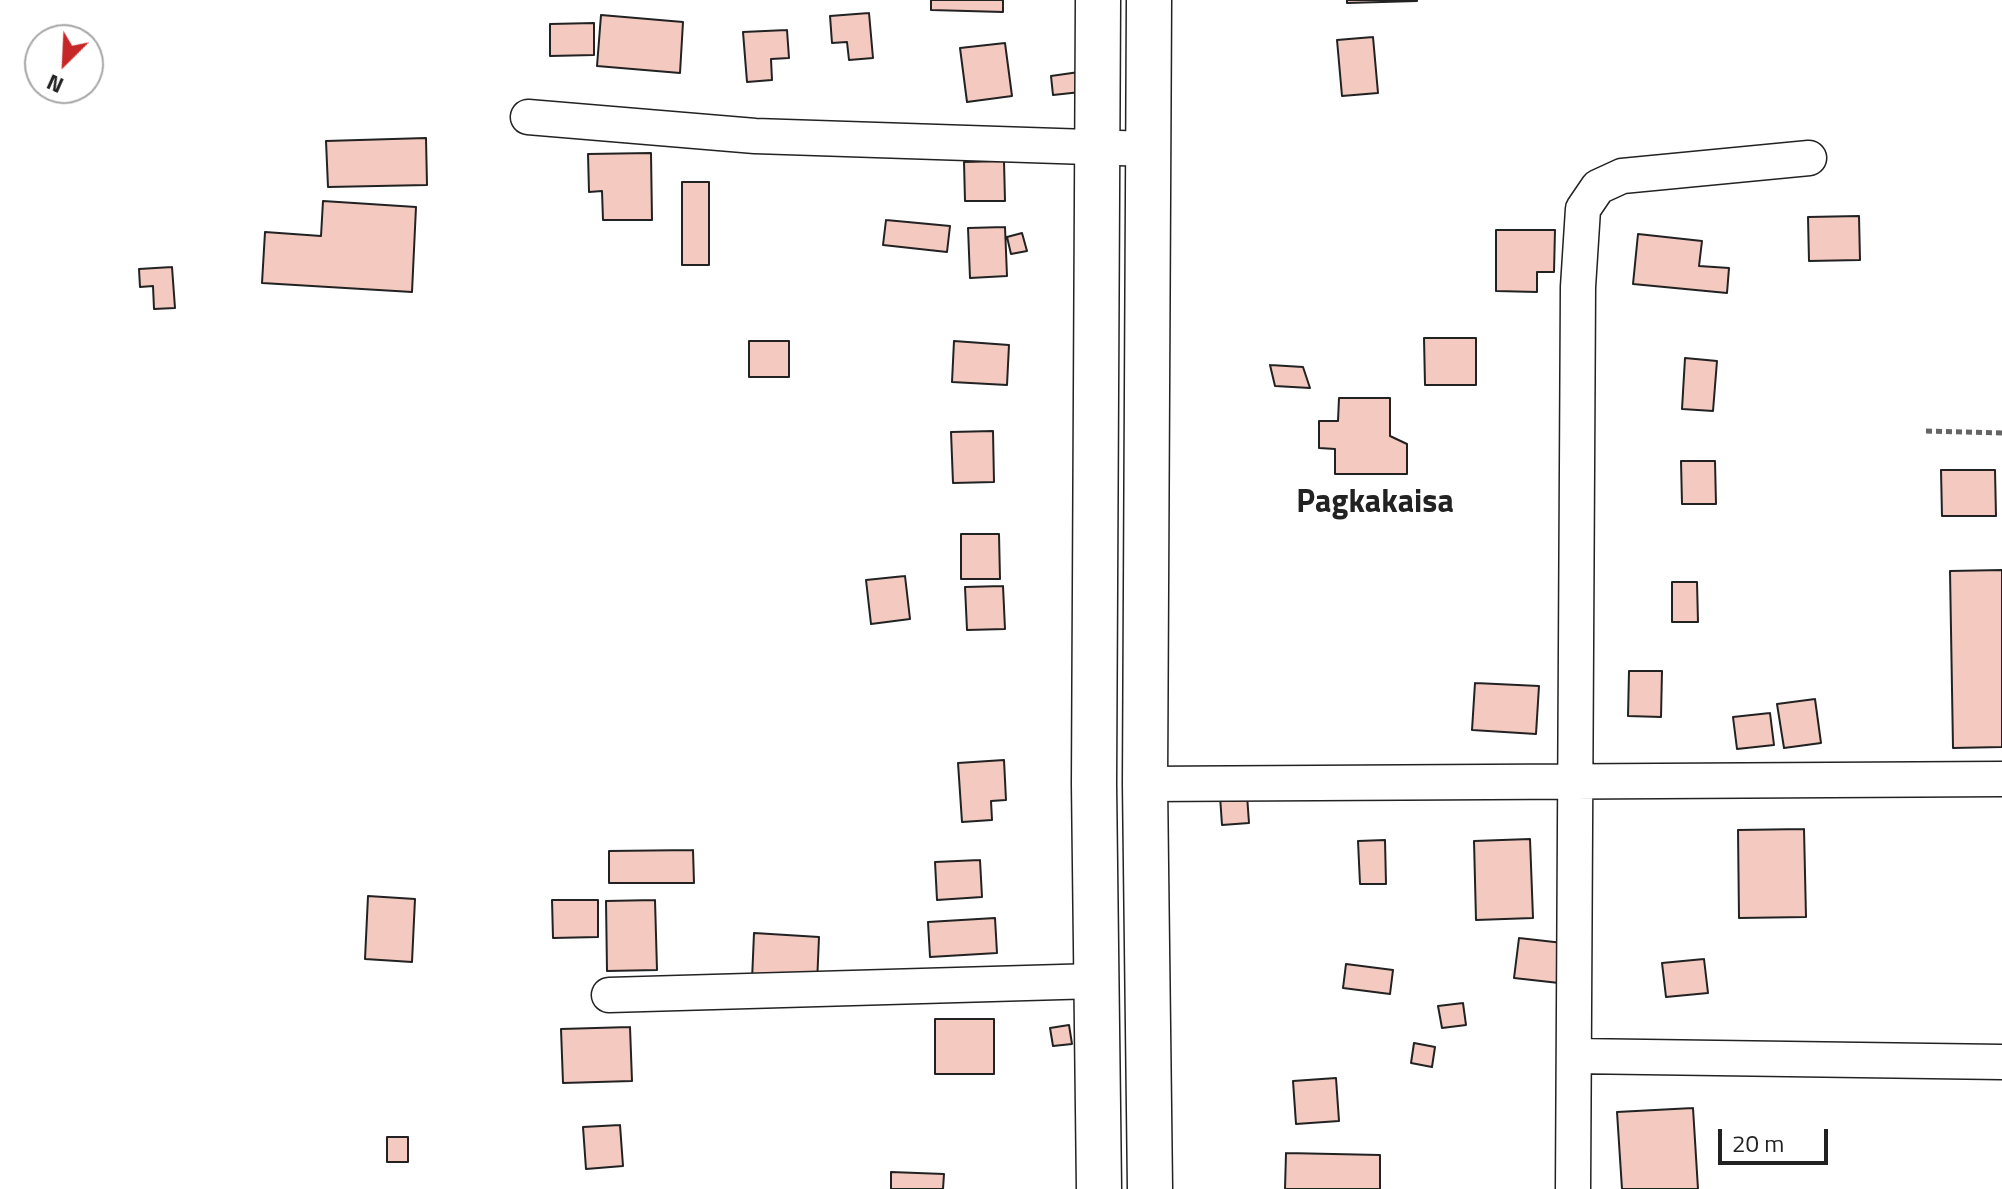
<!DOCTYPE html>
<html>
<head>
<meta charset="utf-8">
<style>
  body { margin:0 }
  #map { position:relative; width:2002px; height:1189px; overflow:hidden; background:#fff; font-family:"Titillium Web",sans-serif }
  canvas { display:block }
  .north { position:absolute; left:24px; top:24px; width:80px; height:80px; box-sizing:border-box; background:#fff; border:2px solid #a7a7a7; border-radius:50%; rotate:204deg; font-size:22px; font-weight:700; line-height:32px; text-align:center; color:#222 }
  .north::after { content:''; display:block; margin:auto; width:28px; height:36px; background:#c62828; clip-path:polygon(50% 0,100% 100%,50% 72%,0 100%) }
  .scale { position:absolute; left:1718px; top:1129px; width:110px; height:36px; box-sizing:border-box; border:4px solid #222; border-top:0; padding-left:10px; font-size:24px; line-height:28px; white-space:nowrap; color:#222; -webkit-text-stroke:6px #fff; paint-order:stroke }
</style>
</head>
<body>
<div id="map">
<canvas width="2002" height="1189"></canvas>
<div class="north">N</div>
<div class="scale">20 m</div>
</div>
<script>
const ctx = document.querySelector('canvas').getContext('2d');
ctx.lineJoin = 'round';
function paint(path, color) {
  ctx.fillStyle = color;
  ctx.fill(path, 'evenodd');
}
function poly(rows) {
  const path = new Path2D();
  for (const r of rows) {
    path.moveTo(r[0], r[1]);
    for (let i = 2; i < r.length; i += 2) path.lineTo(r[i], r[i + 1]);
  }
  return path;
}
function stroke(path, color, width, dash) {
  ctx.strokeStyle = color;
  ctx.lineWidth = width;
  ctx.lineCap = dash ? 'butt' : 'round';
  ctx.setLineDash(dash || []);
  ctx.stroke(path);
}
function write(font, color, halo, rows, align = 'center') {
  ctx.font = font + ' "Titillium Web",sans-serif';
  ctx.lineWidth = 6;
  ctx.setLineDash([]);
  ctx.textBaseline = 'middle';
  ctx.strokeStyle = halo;
  ctx.fillStyle = color;
  for (const [text, x, y, turn = 0] of rows) {
    ctx.save();
    ctx.translate(x, y);
    ctx.rotate((+turn || 0) * Math.PI / 180);
    ctx.textAlign = isNaN(turn) ? turn : align;
    if (halo) ctx.strokeText(text, 0, 0);
    ctx.fillText(text, 0, 0);
    ctx.restore();
  }
}
const building = poly([
  [931,0,1003,0,1003,12,931,10,931,0],
  [1347,0,1417,0,1417,1,1347,3,1347,0],
  [869,13,873,58,849,60,847,42,832,43,830,16,869,13],
  [601,15,683,22,680,73,597,66,601,15],
  [594,23,594,55,550,56,550,24,594,23],
  [787,30,789,58,771,59,772,80,747,82,743,32,787,30],
  [1373,37,1378,93,1342,96,1337,40,1373,37],
  [1005,43,1012,96,967,102,960,48,1005,43],
  [1079,72,1081,92,1053,95,1051,76,1079,72],
  [426,138,427,185,328,187,326,141,426,138],
  [651,153,652,220,603,220,602,191,589,192,588,154,651,153],
  [1004,161,1005,201,965,201,964,162,1004,161],
  [682,182,709,182,709,265,682,265,682,182],
  [323,201,416,207,412,292,262,283,265,232,321,236,323,201],
  [1859,216,1860,260,1809,261,1808,217,1859,216],
  [886,220,950,226,947,252,883,245,886,220],
  [1005,227,1007,276,970,278,968,228,1005,227],
  [1496,230,1555,230,1554,272,1537,272,1537,292,1496,291,1496,230],
  [1022,233,1027,251,1011,254,1007,237,1022,233],
  [1638,234,1702,241,1699,266,1729,268,1727,293,1633,284,1638,234],
  [172,267,175,308,154,309,153,286,140,287,139,269,172,267],
  [1424,338,1476,338,1476,385,1425,385,1424,338],
  [749,341,789,341,789,377,749,377,749,341],
  [954,341,1009,345,1007,385,952,382,954,341],
  [1685,358,1717,361,1713,411,1682,409,1685,358],
  [1270,365,1303,367,1310,388,1275,386,1270,365],
  [1339,398,1390,398,1390,436,1407,444,1407,474,1335,474,1335,449,1319,448,1319,421,1338,421,1339,398],
  [993,431,994,482,953,483,951,432,993,431],
  [1681,461,1715,461,1716,504,1682,504,1681,461],
  [1941,470,1995,470,1996,516,1942,516,1941,470],
  [961,534,999,534,1000,579,961,579,961,534],
  [2002,570,2002,747,1953,748,1950,571,2002,570],
  [905,576,910,619,871,624,866,580,905,576],
  [1672,582,1697,582,1698,622,1672,622,1672,582],
  [1003,586,1005,629,967,630,965,587,1003,586],
  [1629,671,1662,671,1661,717,1628,716,1629,671],
  [1475,683,1539,686,1536,734,1472,730,1475,683],
  [1815,699,1821,743,1784,748,1777,704,1815,699],
  [1770,713,1774,745,1737,749,1733,717,1770,713],
  [1004,760,1006,800,991,801,992,820,962,822,958,763,1004,760],
  [1247,795,1249,823,1222,825,1220,796,1247,795],
  [1804,829,1806,917,1739,918,1738,830,1804,829],
  [1530,839,1533,918,1476,920,1474,841,1530,839],
  [1385,840,1386,884,1360,884,1358,841,1385,840],
  [693,850,694,883,609,883,609,851,693,850],
  [980,860,982,897,937,900,935,862,980,860],
  [368,896,415,899,412,962,365,959,368,896],
  [552,900,598,900,598,937,553,938,552,900],
  [655,900,657,970,607,971,606,901,655,900],
  [995,918,997,953,930,957,928,922,995,918],
  [754,933,819,937,817,984,752,980,754,933],
  [1519,938,1563,943,1559,983,1514,978,1519,938],
  [1704,959,1708,993,1666,997,1662,963,1704,959],
  [1346,964,1393,970,1390,994,1343,988,1346,964],
  [1463,1003,1466,1025,1442,1028,1438,1006,1463,1003],
  [935,1019,994,1019,994,1074,935,1074,935,1019],
  [1069,1025,1072,1044,1053,1046,1050,1028,1069,1025],
  [630,1027,632,1081,563,1083,561,1029,630,1027],
  [1414,1043,1435,1047,1432,1067,1411,1063,1414,1043],
  [1336,1078,1339,1121,1296,1124,1293,1081,1336,1078],
  [1693,1108,1698,1189,1622,1189,1617,1112,1693,1108],
  [620,1125,623,1166,586,1169,583,1127,620,1125],
  [387,1137,408,1137,408,1162,387,1162,387,1137],
  [1286,1153,1380,1155,1380,1189,1285,1189,1286,1153],
  [891,1172,944,1174,943,1189,891,1189,891,1172]
]);
paint(building, '#f3c9c0');
stroke(building, '#222', 2);
const street = poly([
  [528,117,755,136,1149,149],
  [1145,784,2002,779],
  [609,995,1096,981],
  [1574,1056,2002,1062],
  [1573,1189,1578,287,1583,209,1598,187,1622,176,1809,158]
]);
const highway = poly([
  [1098,0,1094,784,1099,1189],
  [1149,0,1145,784,1150,1189]
]);
stroke(street, '#222', 37);
stroke(highway, '#222', 47);
stroke(poly([
  [1926,431,2002,433]
]), '#646464', 5, [6, 4]);
stroke(street, '#fff', 34);
stroke(highway, '#fff', 44);
write('bold 32px', '#222', '#fff', [
  ["Pagkakaisa",1375,504]
]);
</script>
</body>
</html>
